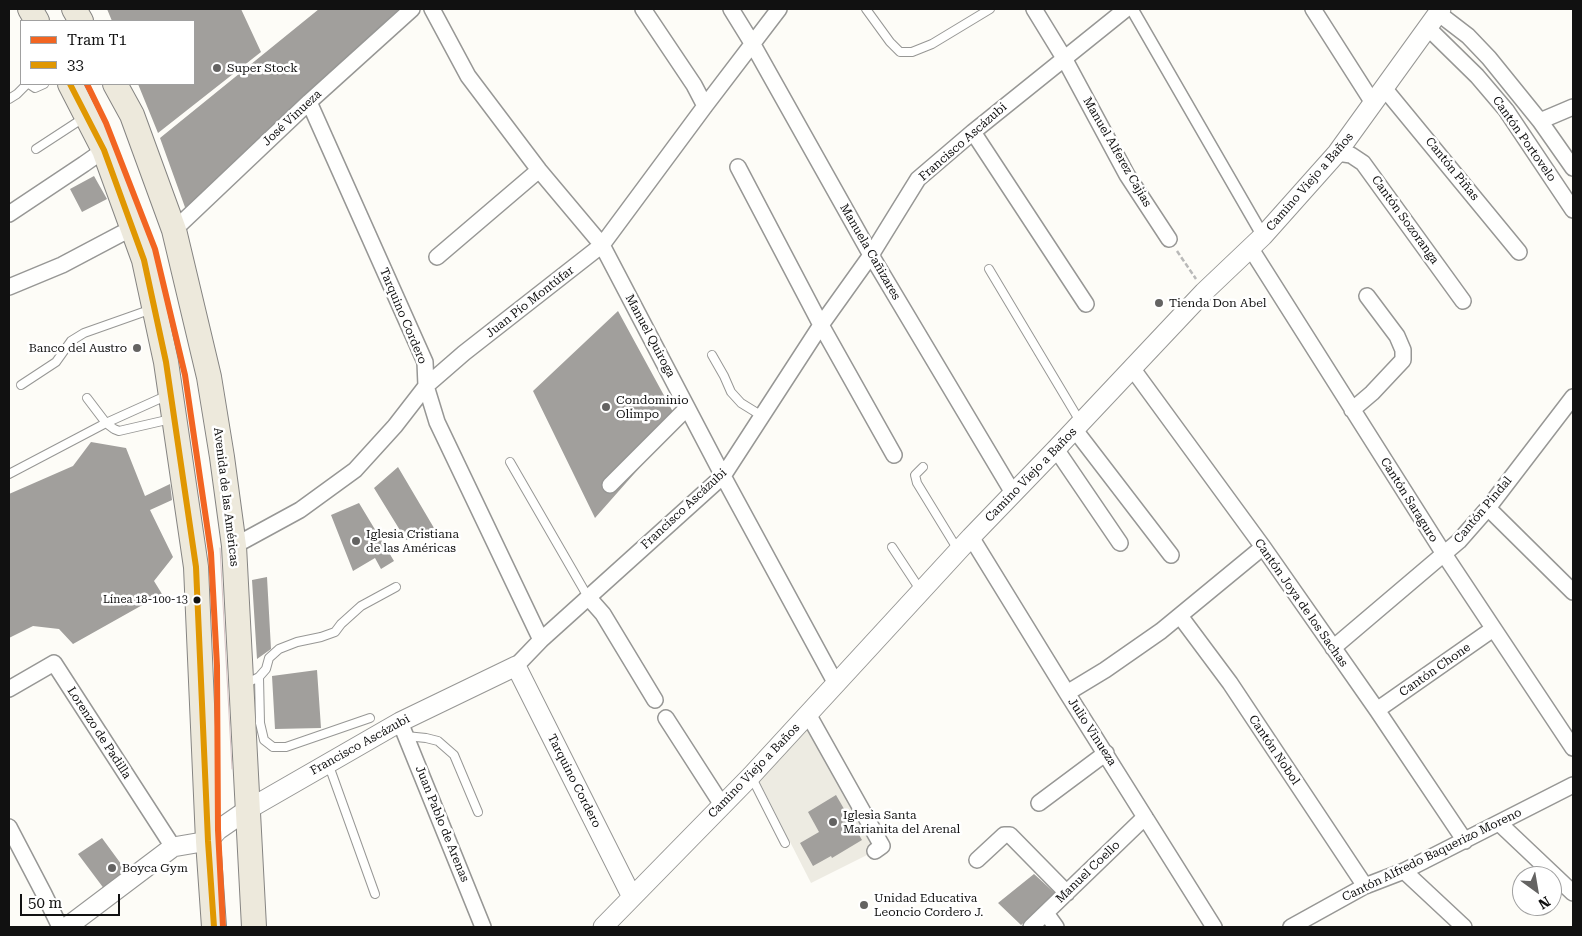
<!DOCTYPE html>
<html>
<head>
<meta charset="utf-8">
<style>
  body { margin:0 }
  #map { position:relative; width:1582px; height:936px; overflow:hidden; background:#fdfcf7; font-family:"Roboto Serif",serif }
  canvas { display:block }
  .frame { position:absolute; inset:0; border:10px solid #111; pointer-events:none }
  .legend { position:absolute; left:20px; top:20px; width:175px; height:65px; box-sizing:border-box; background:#fff; border:1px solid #a0a0a0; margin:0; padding:6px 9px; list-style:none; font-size:15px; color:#111 }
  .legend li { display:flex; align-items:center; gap:10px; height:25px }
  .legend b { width:25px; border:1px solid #a0a0a0 }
  .north { position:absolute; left:1512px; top:866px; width:50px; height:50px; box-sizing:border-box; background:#fff; border:1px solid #a0a0a0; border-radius:50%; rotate:148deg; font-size:14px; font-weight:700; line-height:20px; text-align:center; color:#111 }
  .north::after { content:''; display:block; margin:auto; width:18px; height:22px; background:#646362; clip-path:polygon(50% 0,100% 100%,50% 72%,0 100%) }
  .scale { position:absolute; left:20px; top:894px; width:100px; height:22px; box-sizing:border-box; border:2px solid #111; border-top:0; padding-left:6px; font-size:15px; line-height:18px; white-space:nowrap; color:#111; -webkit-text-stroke:4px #fff; paint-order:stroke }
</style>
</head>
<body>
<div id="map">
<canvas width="1582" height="936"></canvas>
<div class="frame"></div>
<ul class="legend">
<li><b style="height:6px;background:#f26522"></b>Tram T1</li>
<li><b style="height:6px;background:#e09702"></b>33</li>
</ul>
<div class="north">N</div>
<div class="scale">50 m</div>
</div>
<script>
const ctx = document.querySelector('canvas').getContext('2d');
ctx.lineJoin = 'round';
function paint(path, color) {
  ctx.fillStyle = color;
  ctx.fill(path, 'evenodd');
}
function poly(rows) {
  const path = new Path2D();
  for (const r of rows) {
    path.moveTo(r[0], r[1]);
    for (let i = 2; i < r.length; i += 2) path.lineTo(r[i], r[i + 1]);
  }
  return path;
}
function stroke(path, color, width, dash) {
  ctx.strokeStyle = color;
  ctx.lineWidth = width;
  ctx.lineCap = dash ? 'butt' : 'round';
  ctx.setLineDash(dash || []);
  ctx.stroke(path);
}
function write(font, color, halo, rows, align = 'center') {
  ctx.font = font + ' "Roboto Serif",serif';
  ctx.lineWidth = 5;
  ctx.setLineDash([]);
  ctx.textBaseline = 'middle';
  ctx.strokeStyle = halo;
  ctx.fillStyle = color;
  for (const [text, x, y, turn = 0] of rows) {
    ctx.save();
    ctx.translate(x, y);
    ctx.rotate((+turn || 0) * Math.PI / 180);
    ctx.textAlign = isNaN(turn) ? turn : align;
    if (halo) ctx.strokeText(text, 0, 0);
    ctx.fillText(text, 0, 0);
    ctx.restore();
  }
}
paint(poly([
  [807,729,875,851,811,883,759,781]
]), '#edebe2');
paint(poly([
  [107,9,241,9,261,52,158,133,138,84,194,84,194,21,112,21],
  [319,9,399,9,186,210,160,138],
  [94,176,107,199,82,212,70,189],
  [618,311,679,423,595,518,533,391],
  [91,442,126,448,145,496,170,484,172,500,150,510,173,557,154,581,162,594,73,644,59,629,33,626,9,638,9,494,73,466],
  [398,467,434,528,406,540,374,488],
  [359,503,394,561,381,569,375,558,353,571,331,515],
  [267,577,271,649,257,659,252,580],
  [317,670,321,728,275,729,272,676],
  [836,795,862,840,832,858,831,856,813,866,800,843,819,832,808,812],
  [102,838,127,872,105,890,78,854],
  [1034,874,1057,895,1021,925,998,903]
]), '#a19f9c');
const service = poly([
  [866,9,890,42,900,52,912,52,932,44,990,9],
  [29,84,35,88,44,84],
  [9,99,17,94,27,84],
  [36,149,85,117],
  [989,269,1081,423],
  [712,355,724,376,731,392,741,403,762,416],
  [21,385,56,362,71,341,84,333,152,309],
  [87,398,106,423,168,395],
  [510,462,588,597],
  [923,467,915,475,917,483,958,550],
  [9,474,106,423,114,429,119,431,171,419],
  [892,547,921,591],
  [259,677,260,723,264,740,273,747,286,747,370,718],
  [245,680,251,681,259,677,266,669,269,658,279,649,297,642,321,637,335,632,341,624,361,606,396,587],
  [406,736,426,738,438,741,454,755,478,812],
  [328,763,375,894],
  [751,776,785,843]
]);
const pedestrian = poly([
  [1132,9,1263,236]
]);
const minor = poly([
  [432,9,468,76,539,170,602,245,723,476,836,684],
  [643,9,694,85,705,106],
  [731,9,752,43,871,255,1013,493],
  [1034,9,1064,58,1127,175,1169,239],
  [1313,9,1373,103],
  [1438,13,1468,36,1489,58,1540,121,1573,168],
  [1428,28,1477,76,1506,110,1573,210],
  [1384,88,1519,252],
  [309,102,425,362,426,386,437,422,541,640],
  [1540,121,1573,107],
  [973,132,1086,304],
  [1337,153,1351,155,1363,163,1463,301],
  [738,167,821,325,894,455],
  [9,214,84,164,104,150],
  [174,230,309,102,412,9],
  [1251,249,1444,554,1573,748],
  [437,257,539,170],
  [9,287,62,265,132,228],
  [1132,368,1263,547,1377,710,1465,841],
  [1352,410,1372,393,1403,360,1403,350,1397,336,1367,296],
  [1075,430,1171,555],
  [1056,449,1120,543],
  [610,485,687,408],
  [1488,508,1573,592],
  [971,537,1067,693,1214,927],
  [234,546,300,510,355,470,395,426,426,386,464,353,602,245,705,106,779,9],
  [588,597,603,614,655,700],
  [1180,616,1230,683,1365,886],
  [1333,648,1459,541,1488,508,1573,397],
  [516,666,541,640,723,476,821,325,871,255,918,179,973,132,1126,9],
  [9,689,54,663,173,847],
  [1067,693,1105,670,1161,631,1263,547],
  [1377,710,1493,629],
  [808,714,882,846,875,851],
  [666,718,722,805],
  [400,722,483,927],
  [1039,803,1106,753],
  [1499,823,1573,893],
  [9,827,44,894,60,927],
  [977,860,1004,835,1010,835,1067,893],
  [1404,871,1464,927],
  [1046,913,1056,927],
  [1031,927,1145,817],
  [1291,927,1365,886,1404,871,1573,785]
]);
const tertiary = poly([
  [67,927,173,847,208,841,218,830,247,810,400,722,516,666,632,897],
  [603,927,751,776,971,537,1056,449,1204,292,1263,236,1337,153,1441,9]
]);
const primary = poly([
  [30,9,37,21],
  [74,9,81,21],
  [70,84,104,150,144,260,166,362,196,567,208,841,214,927],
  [115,84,132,115,174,230,209,377,222,457,234,546,254,927]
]);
stroke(service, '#979795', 10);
stroke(pedestrian, '#979795', 14);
stroke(minor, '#979795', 18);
stroke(tertiary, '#979795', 21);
stroke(primary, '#858482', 26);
stroke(poly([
  [1177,251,1196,279]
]), '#b9b9b8', 2.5, [5, 2.5]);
stroke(service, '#fffffe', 8);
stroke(pedestrian, '#fffffe', 11);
stroke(minor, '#fffffe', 15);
stroke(tertiary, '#fffffe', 19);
stroke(primary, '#ede9dc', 24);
stroke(poly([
  [220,548,232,769]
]), '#d9c6c7', 1);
stroke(poly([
  [70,84,104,150,144,260,166,362,196,567,208,841,214,927]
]), '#e09702', 6);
stroke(poly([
  [87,84,106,123,155,249,185,375,211,553,217,666,218,830,223,927]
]), '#f26522', 6);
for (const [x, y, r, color] of [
  [217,68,5,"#646362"],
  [1159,303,5,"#646362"],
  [137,348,5,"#646362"],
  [606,407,5,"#646362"],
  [356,541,5,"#646362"],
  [197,600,4.5,"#111"],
  [833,822,5,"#646362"],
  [112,868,5,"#646362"],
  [864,905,5,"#646362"]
]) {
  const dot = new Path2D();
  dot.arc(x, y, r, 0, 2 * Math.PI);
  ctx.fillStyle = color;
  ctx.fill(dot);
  stroke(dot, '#fff', 2);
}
write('11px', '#111', '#fff', [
  ["Línea 18-100-13",188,600]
], 'right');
write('12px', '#111', '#fff', [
  ["Super Stock",227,68],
  ["Tienda Don Abel",1169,303],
  ["Banco del Austro",127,348,"right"],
  ["Condominio",616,400],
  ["Olimpo",616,414],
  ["Iglesia Cristiana",366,534],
  ["de las Américas",366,548],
  ["Iglesia Santa",843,815],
  ["Marianita del Arenal",843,829],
  ["Boyca Gym",122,868],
  ["Unidad Educativa",874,898],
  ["Leoncio Cordero J.",874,912]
], 'left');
write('12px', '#111', '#fff', [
  ["José Vinueza",292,118,-43],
  ["Cantón Portovelo",1524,139,55],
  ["Francisco Ascázubi",963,142,-41],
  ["Manuel Alferez Cajias",1117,152,60],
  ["Cantón Piñas",1452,169,51],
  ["Camino Viejo a Baños",1310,182,-49],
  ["Cantón Sozoranga",1405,220,54],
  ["Manuela Cañizares",870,252,60],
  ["Juan Pío Montúfar",530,302,-38],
  ["Tarquino Cordero",403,316,67],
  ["Manuel Quiroga",650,336,62],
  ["Camino Viejo a Baños",1031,475,-46],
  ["Avenida de las Américas",226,497,83],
  ["Cantón Saraguro",1409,500,58],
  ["Francisco Ascázubi",684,509,-43],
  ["Cantón Pindal",1483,510,-50],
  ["Cantón Joya de los Sachas",1301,603,55],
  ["Cantón Chone",1435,670,-35],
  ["Julio Vinueza",1092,732,57],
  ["Lorenzo de Padilla",99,733,57],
  ["Francisco Ascázubi",360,745,-29],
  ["Cantón Nobol",1274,750,56],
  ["Camino Viejo a Baños",754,771,-46],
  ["Tarquino Cordero",574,781,63],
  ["Juan Pablo de Arenas",442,824,68],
  ["Cantón Alfredo Baquerizo Moreno",1432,855,-26],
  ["Manuel Coello",1088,872,-44]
]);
</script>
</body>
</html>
